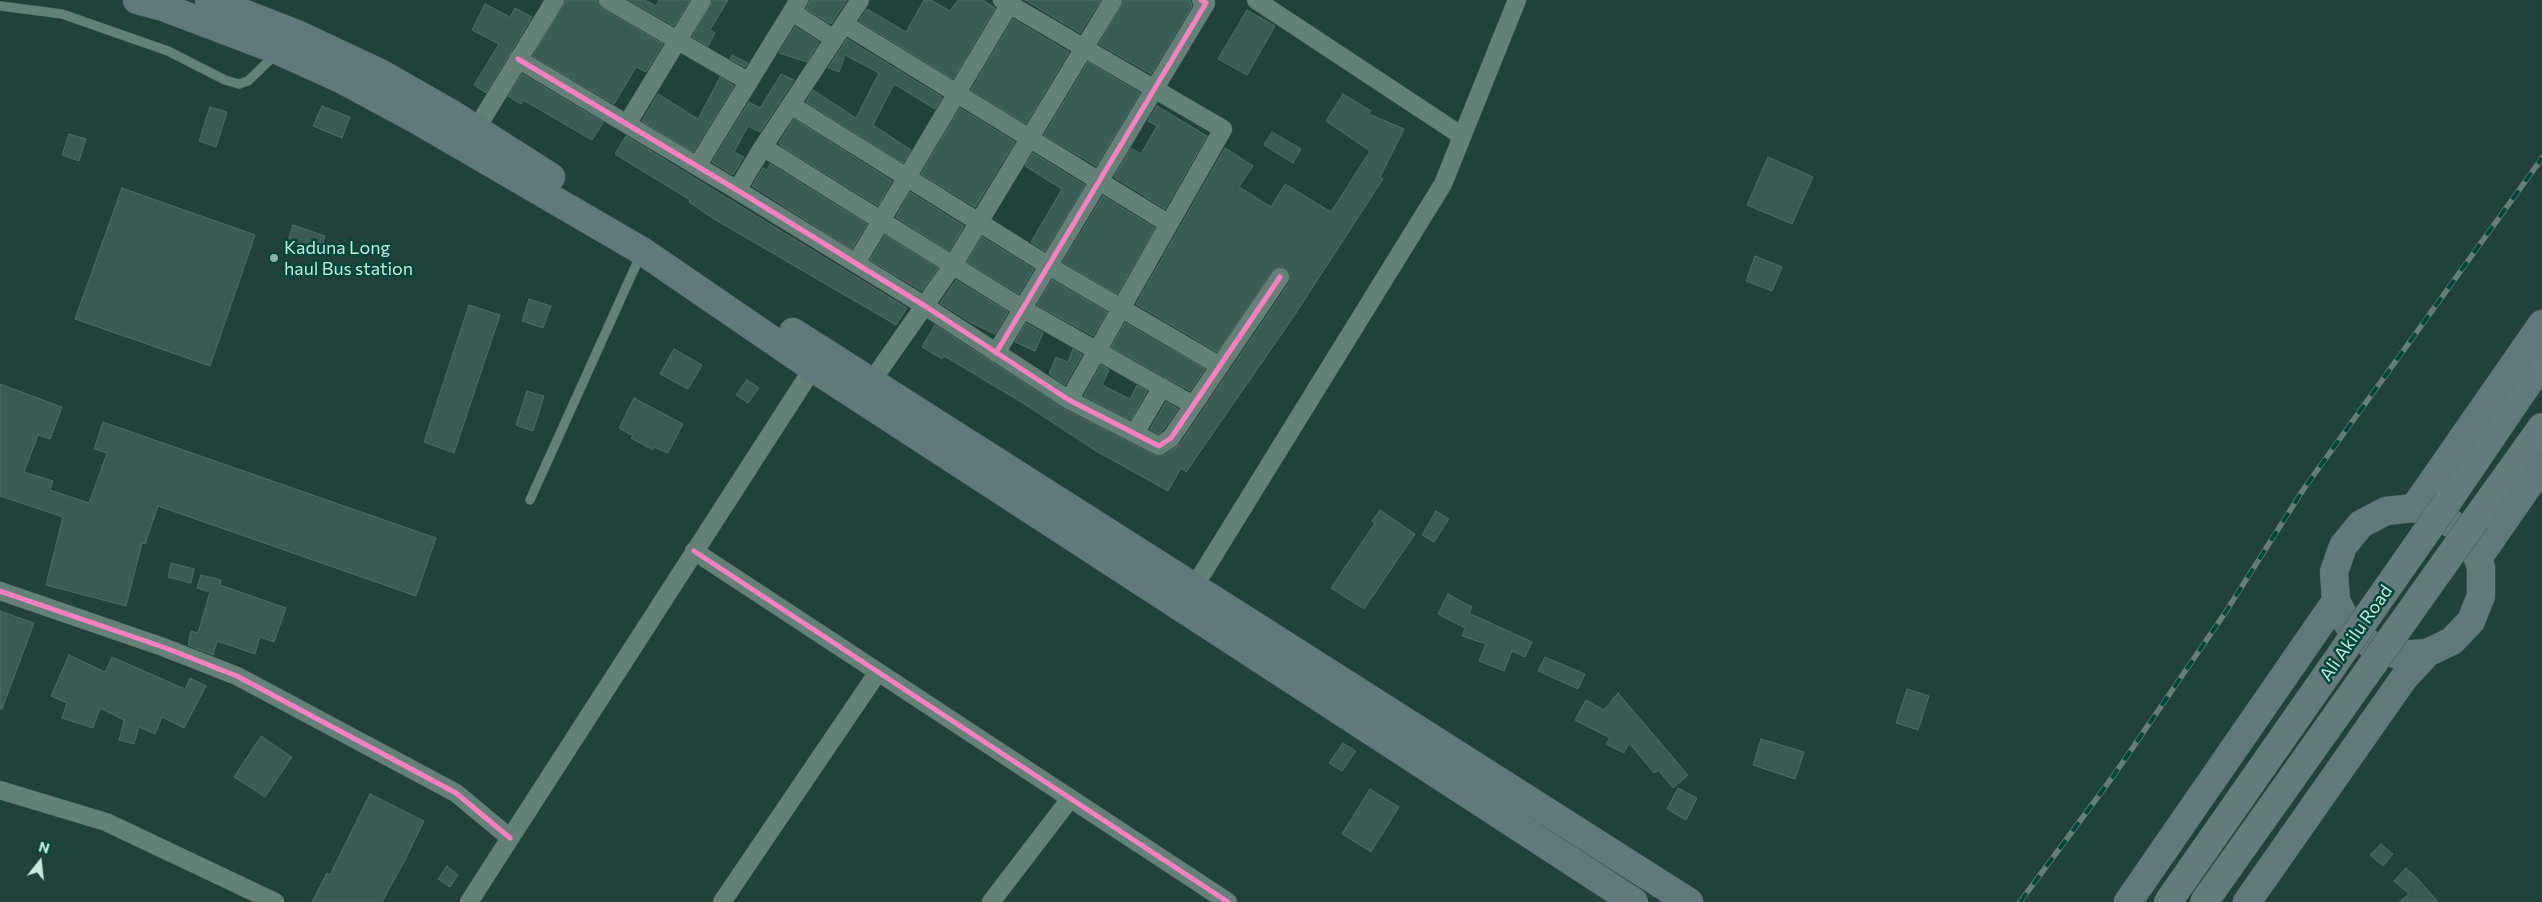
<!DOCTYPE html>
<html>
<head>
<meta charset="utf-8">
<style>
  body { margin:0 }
  #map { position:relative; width:2542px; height:902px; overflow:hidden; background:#20423b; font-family:Commissioner,sans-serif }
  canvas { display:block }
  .north { position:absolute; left:15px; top:837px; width:50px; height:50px; -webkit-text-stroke:4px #004639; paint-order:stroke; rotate:16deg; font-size:14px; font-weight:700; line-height:20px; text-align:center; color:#c4e9de }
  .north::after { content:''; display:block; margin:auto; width:18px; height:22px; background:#c4e9de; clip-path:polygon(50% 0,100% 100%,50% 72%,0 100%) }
</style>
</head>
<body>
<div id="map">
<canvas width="2542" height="902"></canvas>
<div class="north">N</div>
</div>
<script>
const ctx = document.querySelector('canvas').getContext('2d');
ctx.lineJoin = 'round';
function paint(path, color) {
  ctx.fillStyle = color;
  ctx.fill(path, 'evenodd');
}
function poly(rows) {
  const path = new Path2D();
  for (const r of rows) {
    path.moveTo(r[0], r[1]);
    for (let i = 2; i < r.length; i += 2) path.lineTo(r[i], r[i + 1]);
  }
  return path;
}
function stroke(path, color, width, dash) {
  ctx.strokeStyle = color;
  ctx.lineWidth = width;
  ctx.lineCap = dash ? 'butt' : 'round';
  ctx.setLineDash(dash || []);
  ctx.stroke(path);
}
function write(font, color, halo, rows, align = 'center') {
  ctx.font = font + ' Commissioner,sans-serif';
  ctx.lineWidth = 5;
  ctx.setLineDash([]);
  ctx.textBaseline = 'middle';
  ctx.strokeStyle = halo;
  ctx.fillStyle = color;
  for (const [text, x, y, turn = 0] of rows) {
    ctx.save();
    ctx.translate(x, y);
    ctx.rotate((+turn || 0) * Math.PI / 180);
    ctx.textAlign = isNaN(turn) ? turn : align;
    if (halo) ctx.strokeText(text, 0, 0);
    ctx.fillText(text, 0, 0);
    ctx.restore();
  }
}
const building = poly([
  [566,0,597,0,603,9,663,44,646,72,636,67,614,104,533,56,566,0],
  [629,0,645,0,656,6,659,0,690,0,674,26,629,0],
  [713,0,728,0,710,30,715,33,708,46,692,37,713,0],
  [810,0,847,0,831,24,806,9,810,0],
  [924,0,931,0,950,11,958,0,983,0,995,8,953,79,859,21,867,9,906,32,924,0],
  [1025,0,1101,0,1080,33,1025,0],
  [1124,0,1190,0,1192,6,1151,74,1099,44,1124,0],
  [485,4,510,17,515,8,532,17,486,93,474,85,499,44,472,30,485,4],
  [1247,10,1275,26,1247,75,1218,59,1247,10],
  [1013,19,1069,52,1026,124,971,90,1013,19],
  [795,27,819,42,807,62,779,53,795,27],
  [847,39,942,97,935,109,894,84,873,125,911,150,903,163,806,102,813,90,856,118,879,73,845,55,839,72,828,68,847,39],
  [732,55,748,63,745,67,730,59,732,55],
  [1088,62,1140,93,1096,166,1044,135,1088,62],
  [522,74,603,122,592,140,523,100,521,104,508,96,522,74],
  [781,74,794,80,760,132,748,126,734,152,744,157,733,175,712,162,749,102,760,108,781,74],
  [720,77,734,86,693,152,642,121,658,94,698,119,720,77],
  [1343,94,1371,111,1369,114,1404,129,1380,177,1383,179,1294,316,1186,472,1181,468,1168,491,1096,451,1026,405,944,356,942,359,922,347,935,325,1064,409,1154,455,1165,455,1180,444,1289,283,1290,273,1281,266,1272,271,1217,352,1136,304,1225,148,1253,166,1239,187,1271,207,1285,184,1331,212,1370,151,1326,121,1343,94],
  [322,106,350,117,342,138,313,126,322,106],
  [1157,106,1207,136,1165,209,1114,177,1131,148,1141,154,1157,126,1148,121,1157,106],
  [210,107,227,112,216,147,199,141,210,107],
  [960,108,1015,142,975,207,921,174,960,108],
  [794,119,892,181,878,206,781,146,779,143,794,119],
  [1272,132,1301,149,1293,163,1264,145,1272,132],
  [69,134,86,139,79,161,62,155,69,134],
  [626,136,907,308,896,325,714,219,689,202,690,200,615,154,626,136],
  [1033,153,1085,185,1045,251,1031,242,1062,189,1025,166,1033,153],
  [1768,157,1813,177,1792,224,1747,205,1768,157],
  [770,164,867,224,852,249,752,186,763,168,767,170,770,164],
  [122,188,255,235,210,366,75,319,122,188],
  [910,192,964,226,949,251,896,217,910,192],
  [1103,196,1155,228,1117,294,1063,262,1103,196],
  [293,225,325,236,320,251,288,240,293,225],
  [885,235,938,268,922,291,870,260,885,235],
  [982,237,1034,269,1019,294,967,262,982,237],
  [1755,256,1782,267,1772,291,1746,281,1755,256],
  [956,280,1008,312,995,334,970,322,940,303,956,280],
  [1052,280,1107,312,1093,336,1037,305,1052,280],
  [529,299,551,306,543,328,522,321,529,299],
  [469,305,500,315,454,453,424,442,469,305],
  [1026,323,1043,333,1035,351,1015,342,1026,323],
  [1125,323,1205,369,1190,391,1111,347,1125,323],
  [674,349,702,365,688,389,660,374,674,349],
  [1073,349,1082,355,1065,385,1049,374,1056,357,1068,362,1073,349],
  [1101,365,1109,370,1102,385,1130,399,1137,385,1147,391,1131,420,1084,396,1101,365],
  [747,380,759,388,748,403,736,395,747,380],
  [0,384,62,407,50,439,38,435,24,472,53,481,50,490,89,503,107,453,94,449,103,422,436,538,416,596,158,506,145,544,142,543,126,606,46,585,63,517,0,496,0,384],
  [527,391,544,396,533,431,516,425,527,391],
  [634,398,683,424,668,453,654,447,653,450,631,438,633,436,619,428,634,398],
  [1166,402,1178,409,1163,430,1158,434,1150,429,1166,402],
  [1380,510,1415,534,1364,609,1331,588,1375,523,1372,521,1380,510],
  [1436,511,1449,519,1434,542,1422,535,1436,511],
  [171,563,194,569,191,583,168,577,171,563],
  [201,575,221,580,220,585,286,608,274,642,260,637,255,654,217,641,213,655,188,645,191,631,198,633,210,592,197,588,201,575],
  [1448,594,1472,607,1469,613,1532,642,1525,657,1512,651,1504,671,1479,661,1486,644,1462,636,1465,628,1438,614,1448,594],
  [0,611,34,623,2,709,0,709,0,611],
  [69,655,105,672,112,657,185,689,190,678,206,686,184,728,162,717,155,734,139,727,134,744,119,740,124,720,100,708,93,728,62,718,67,703,51,696,69,655],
  [1545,657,1585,674,1578,689,1538,671,1545,657],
  [1907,689,1929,696,1918,730,1896,723,1907,689],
  [1618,693,1688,775,1673,788,1658,770,1654,773,1629,743,1624,753,1606,744,1610,738,1575,720,1586,700,1604,710,1618,693],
  [261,736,292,757,265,797,234,777,261,736],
  [1761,739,1804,752,1795,779,1753,765,1761,739],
  [1343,743,1356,751,1342,771,1329,763,1343,743],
  [1678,788,1697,798,1686,820,1667,809,1678,788],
  [1370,789,1399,807,1371,852,1342,834,1370,789],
  [370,794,424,821,405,860,382,902,312,902,327,873,330,875,370,794],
  [2381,844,2393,854,2383,866,2370,855,2381,844],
  [447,866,458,875,450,887,438,879,447,866],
  [2406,868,2418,879,2438,902,2399,902,2409,894,2394,881,2406,868]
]);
paint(building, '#3b5c54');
stroke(building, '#4f6d66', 1);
const lane = poly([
  [0,6,62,14,168,51,225,80,239,84,248,81,276,54],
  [530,500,641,254]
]);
const street = poly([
  [608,0,749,82],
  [1002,0,1223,129,1069,400],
  [1256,0,1462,136],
  [792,12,834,39],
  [844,24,1169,224],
  [518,59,737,190,925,306,1069,400,1159,446,1171,438,1280,277],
  [791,105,1049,266,1220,366],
  [627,124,702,0],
  [476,129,555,0],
  [763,147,860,0],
  [697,166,799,0],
  [737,190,763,147,1023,309,1193,405],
  [856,263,1012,0],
  [996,353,1206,3,1201,0],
  [871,382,953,265,1113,0],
  [1135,433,1162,387],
  [694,551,1228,902],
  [1194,587,1443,184,1517,0],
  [0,591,163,647,237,676,456,793,510,838],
  [0,790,106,822,275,902],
  [469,902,813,368],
  [722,902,878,672],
  [991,902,1070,799]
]);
const primary = poly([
  [2448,501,2542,363],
  [2476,519,2542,427]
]);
const highway = poly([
  [137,0,163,7,279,51,341,79,417,120,642,251,813,368,1634,902],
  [209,0,297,34,380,73,452,114,551,177],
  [793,332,1689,902],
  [2414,508,2542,324],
  [2478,558,2542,466],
  [2128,902,2336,601,2334,572,2343,546,2361,524,2386,511,2414,508,2440,515,2464,533,2478,558,2481,568,2481,596,2471,621,2452,641,2427,653,2398,655,2371,645,2349,626,2336,601],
  [2247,902,2404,678,2427,653]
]);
stroke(lane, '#435e57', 10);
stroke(street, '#435e57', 19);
stroke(primary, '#435e57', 29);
stroke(highway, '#435e57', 29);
stroke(lane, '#638079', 9);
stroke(street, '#638079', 18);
stroke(primary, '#647b7b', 28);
stroke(highway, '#62787b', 28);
const rail = poly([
  [2020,902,2114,775,2225,613,2303,490,2542,158]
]);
stroke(rail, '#657e78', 5.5);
stroke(rail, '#004639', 4, [11]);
const primaryBridge = poly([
  [2168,902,2448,501],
  [2204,902,2476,519]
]);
stroke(primaryBridge, '#435e57', 29, []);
stroke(primaryBridge, '#647b7b', 28);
stroke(poly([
  [518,59,737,190,925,306,1069,400,1159,446,1171,438,1280,277],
  [996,353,1206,3,1201,0],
  [694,551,1228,902],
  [0,591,163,647,237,676,456,793,510,838]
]), '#ff80c0', 5);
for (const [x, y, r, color] of [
  [274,258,5,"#8bafa5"]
]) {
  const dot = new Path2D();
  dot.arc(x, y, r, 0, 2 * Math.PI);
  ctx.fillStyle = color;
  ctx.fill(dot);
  stroke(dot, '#004639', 2);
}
write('18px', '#c4e9de', '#004639', [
  ["Kaduna Long",284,248],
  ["haul Bus station",284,269]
], 'left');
write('18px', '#c4e9de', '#004639', [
  ["Ali Akilu Road",2356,633,-55]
]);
</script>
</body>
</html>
